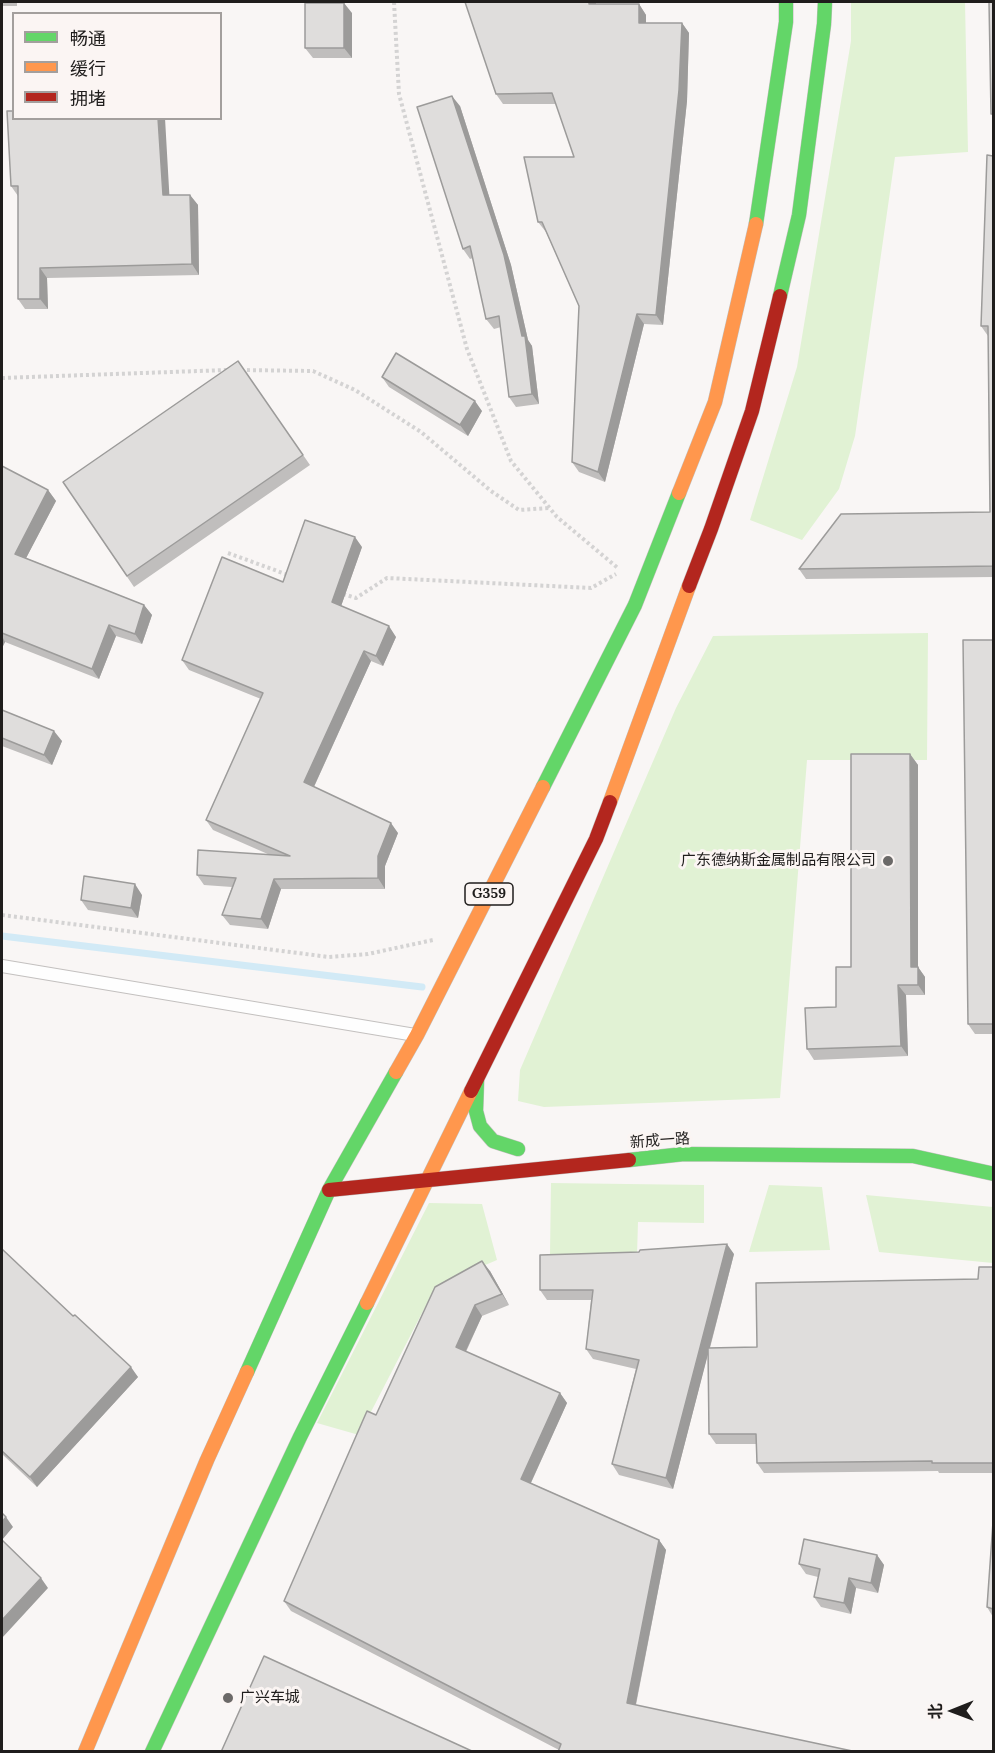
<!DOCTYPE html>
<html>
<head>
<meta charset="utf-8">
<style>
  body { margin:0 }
  #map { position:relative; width:995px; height:1753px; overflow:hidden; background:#f9f6f5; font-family:Lora,"Noto Sans SC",serif }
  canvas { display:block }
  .frame { position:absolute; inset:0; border:3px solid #1f1d1c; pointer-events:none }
  .legend { position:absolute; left:12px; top:12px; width:210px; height:108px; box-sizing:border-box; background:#fbf5f3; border:2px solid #a39f9d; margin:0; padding:8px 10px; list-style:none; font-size:18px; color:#1f1d1c }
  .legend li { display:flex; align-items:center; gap:12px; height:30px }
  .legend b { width:30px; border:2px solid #a39f9d }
  .north { position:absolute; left:923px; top:1681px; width:60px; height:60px; -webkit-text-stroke:4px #fbf5f3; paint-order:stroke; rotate:269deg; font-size:16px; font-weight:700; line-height:24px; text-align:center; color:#1f1d1c }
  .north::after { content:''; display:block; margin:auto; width:21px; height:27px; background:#1f1d1c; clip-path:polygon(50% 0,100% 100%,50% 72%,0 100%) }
</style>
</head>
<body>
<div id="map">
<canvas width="995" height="1753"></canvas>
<div class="frame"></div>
<ul class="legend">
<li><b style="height:8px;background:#63d668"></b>畅通</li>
<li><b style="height:8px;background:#ff974d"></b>缓行</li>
<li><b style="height:8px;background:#b3261e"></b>拥堵</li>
</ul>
<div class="north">北</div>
</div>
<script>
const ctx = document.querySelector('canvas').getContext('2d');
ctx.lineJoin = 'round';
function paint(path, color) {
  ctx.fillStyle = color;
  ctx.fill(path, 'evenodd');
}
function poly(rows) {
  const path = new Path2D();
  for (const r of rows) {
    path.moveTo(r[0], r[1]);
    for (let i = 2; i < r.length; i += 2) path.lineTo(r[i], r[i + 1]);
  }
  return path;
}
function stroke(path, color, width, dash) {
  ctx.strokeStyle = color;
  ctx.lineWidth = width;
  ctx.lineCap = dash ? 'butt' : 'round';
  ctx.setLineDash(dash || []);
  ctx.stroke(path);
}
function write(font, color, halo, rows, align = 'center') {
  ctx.font = font + ' Lora,"Noto Sans SC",serif';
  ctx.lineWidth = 6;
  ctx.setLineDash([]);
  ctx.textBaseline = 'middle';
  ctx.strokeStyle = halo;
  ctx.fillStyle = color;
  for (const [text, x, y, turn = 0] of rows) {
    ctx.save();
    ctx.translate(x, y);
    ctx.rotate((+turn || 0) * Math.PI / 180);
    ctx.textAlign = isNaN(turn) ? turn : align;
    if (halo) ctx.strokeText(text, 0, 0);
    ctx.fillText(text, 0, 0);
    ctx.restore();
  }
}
paint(poly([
  [851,2,965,2,968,152,895,157,855,436,839,489,802,540,750,520,797,367,851,41],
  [928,633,927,760,807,760,780,1098,544,1107,518,1101,520,1070,676,708,713,636],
  [551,1183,704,1185,704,1223,638,1222,637,1255,550,1254],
  [769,1185,822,1187,830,1250,749,1252],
  [866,1195,993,1207,993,1263,879,1252],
  [429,1203,482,1204,497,1260,436,1286,359,1435,317,1423]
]), '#e1f2d4');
stroke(poly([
  [2,936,422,987]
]), '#d2eaf6', 7);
const lane = poly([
  [2,966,415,1035]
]);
const fast = poly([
  [756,224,786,22,786,2],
  [780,296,799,215,824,24,825,2],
  [543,787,635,605,679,493],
  [477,1081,476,1111,480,1126,493,1141,518,1149],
  [629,1160,684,1154,913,1156,994,1174],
  [247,1372,329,1190,396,1072],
  [152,1752,300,1437,367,1303]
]);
const slow = poly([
  [679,493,715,402,756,224],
  [610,802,689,586],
  [396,1072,417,1035,543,787],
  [367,1303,471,1091],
  [85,1752,207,1460,247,1372]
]);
const jam = poly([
  [689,586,711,529,752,411,780,296],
  [471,1091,596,839,610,802],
  [329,1190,629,1160]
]);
stroke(lane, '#c3c0bf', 14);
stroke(fast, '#c3c0bf', 15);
stroke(slow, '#c3c0bf', 15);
stroke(jam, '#c3c0bf', 15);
stroke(poly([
  [394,2,399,94,467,349,511,461,557,517,619,569],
  [241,370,313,371,355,390,421,432,491,491,519,510,549,508],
  [2,378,227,370],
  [228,553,291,576],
  [343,594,356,598,387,578,591,588,616,574],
  [2,915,329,957,368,954,433,940]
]), '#d4d3d3', 4, [3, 3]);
stroke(lane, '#fefefe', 12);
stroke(fast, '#63d668', 14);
stroke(slow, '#ff974d', 14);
stroke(jam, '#b3261e', 14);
paint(poly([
  [2,2,17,2,17,6,2,6],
  [465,2,596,2,596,4,639,4,646,15,646,23,682,23,689,33,687,101,663,325,644,324,605,482,579,472,572,462,579,306,546,232,538,222,574,157,556,104,503,104,496,94],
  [352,13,352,58,313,58,305,48],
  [460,106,511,265,528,340,532,346,539,404,516,407,509,397,501,327,494,329,486,319,473,258,470,259,463,249],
  [7,111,169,195,190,195,198,205,199,275,47,278,48,309,25,309,18,299,18,196,11,186],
  [993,156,993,577,806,579,799,569,990,512,988,336,981,326],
  [238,361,310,465,134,587,63,482],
  [382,377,482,411,468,436,389,387],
  [2,466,48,490,56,501,26,558,144,605,152,615,142,644,116,636,99,679,5,642,2,648],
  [362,547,341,606,396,637,383,666,371,661,314,787,398,833,385,866,385,889,281,889,268,929,230,925,222,915,232,887,204,885,197,875,270,855,213,830,206,820,261,699,189,670,182,660,283,582],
  [993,640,993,1034,975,1034,968,1024],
  [2,710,62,741,52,765,2,746],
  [910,754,918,765,918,967,925,977,925,995,906,995,908,1056,814,1060,807,1049,836,1007,851,967],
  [142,895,138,918,88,910,81,900],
  [2,1249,138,1377,37,1487,2,1454],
  [734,1254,710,1348,757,1347,978,1279,993,1267,993,1473,939,1473,938,1471,764,1473,757,1463,756,1444,716,1444,709,1434,708,1353,673,1489,619,1475,612,1464,636,1369,593,1359,586,1349,591,1300,547,1300,540,1290],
  [490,1271,509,1305,482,1316,466,1352,560,1393,567,1403,531,1483,659,1540,666,1550,636,1705,559,1750,291,1611,284,1601,376,1415],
  [993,1522,993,1617,987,1607],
  [877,1555,884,1565,878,1593,856,1588,851,1614,821,1607,814,1597,818,1577,806,1574,799,1564]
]), '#c0bebd');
paint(poly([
  [589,2,596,2,596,14,589,4],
  [344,3,352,13,352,58,344,48],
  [639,4,646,15,646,33,639,23],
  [682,23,689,33,687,101,663,325,656,315],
  [452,96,460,106,511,265,528,340,532,346,539,404,532,394],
  [158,118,165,118,170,206,163,195],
  [190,195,198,205,199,275,192,264],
  [40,268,47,278,48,309,40,299],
  [637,314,644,324,605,482,598,472],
  [475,401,482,411,468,436,460,425],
  [48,490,56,501,23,564,15,554],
  [355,537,362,547,339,612,332,602],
  [144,605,152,615,142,644,135,634],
  [109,625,116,636,99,679,92,669],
  [389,626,396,637,383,666,376,656],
  [2,636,5,642,2,648],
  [364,651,371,661,311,793,304,782],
  [54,731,62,741,52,765,44,755],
  [910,754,918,765,918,967,925,977,925,995,918,985,911,967],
  [391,823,398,833,385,866,385,889,378,878,378,856],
  [274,879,281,889,268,929,261,919],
  [135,884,142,895,138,918,131,908],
  [898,985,906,995,908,1056,901,1046],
  [727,1244,734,1254,673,1489,666,1478],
  [482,1261,490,1271,509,1305,502,1294],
  [475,1305,482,1316,463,1357,456,1347],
  [131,1367,138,1377,37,1487,30,1477],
  [560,1393,567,1403,528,1489,521,1479],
  [6,1517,13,1527,2,1540,2,1522],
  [659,1540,666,1550,634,1713,627,1703],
  [877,1555,884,1565,878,1593,871,1583],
  [41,1578,48,1588,2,1638,2,1620],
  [849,1578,856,1588,851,1614,844,1603]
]), '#9c9b9a');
const building = poly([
  [465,2,589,2,589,4,639,4,639,23,682,23,679,90,656,315,637,314,598,472,572,462,579,306,542,222,538,222,524,157,574,157,552,93,496,94,465,2],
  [989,2,993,2,993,114,991,114,989,2],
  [305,3,344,3,344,48,305,48,305,3],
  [452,96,504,255,522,336,525,336,532,394,509,397,499,316,486,319,470,246,463,249,417,107,452,96],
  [7,111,14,111,14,118,158,118,163,195,190,195,192,264,40,268,40,299,18,299,18,186,11,186,7,111],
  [987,155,993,156,993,566,799,569,841,514,990,512,988,326,981,326,987,155],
  [396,353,475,401,460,425,382,377,396,353],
  [238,361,303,455,127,576,63,482,238,361],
  [2,466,48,490,15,554,144,605,135,634,109,625,92,669,2,633,2,466],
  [305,520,355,537,332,602,389,626,376,656,364,651,304,782,391,823,378,856,378,878,274,879,261,919,222,915,236,878,197,875,198,850,290,856,206,820,263,693,182,660,222,557,283,582,305,520],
  [963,640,993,640,993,1024,968,1024,963,640],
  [2,710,54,731,44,755,2,738,2,710],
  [851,754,910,754,911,967,918,967,918,985,898,985,901,1046,807,1049,805,1008,836,1007,836,967,851,967,851,754],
  [84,876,135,884,131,908,81,900,84,876],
  [727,1244,666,1478,612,1464,639,1360,586,1349,593,1290,540,1290,540,1255,639,1252,640,1250,727,1244],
  [2,1249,73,1316,75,1315,131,1367,30,1477,2,1451,2,1249],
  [482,1261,502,1294,475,1305,456,1347,560,1393,521,1479,659,1540,627,1703,857,1752,558,1752,561,1744,284,1601,367,1411,376,1415,435,1287,482,1261],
  [979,1267,993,1267,993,1463,932,1463,932,1461,757,1463,756,1434,709,1434,708,1348,757,1347,756,1283,978,1279,979,1267],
  [2,1513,6,1517,2,1522,2,1513],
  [993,1522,993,1609,987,1607,993,1522],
  [804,1539,877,1555,871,1583,849,1578,844,1603,814,1597,820,1569,799,1564,804,1539],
  [2,1540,41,1578,2,1620,2,1540],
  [264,1656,474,1752,221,1752,264,1656]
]);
paint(building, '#dfdddc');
stroke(building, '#9c9b9a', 1.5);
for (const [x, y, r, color] of [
  [888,861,6,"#6b6968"],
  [228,1698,6,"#6b6968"]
]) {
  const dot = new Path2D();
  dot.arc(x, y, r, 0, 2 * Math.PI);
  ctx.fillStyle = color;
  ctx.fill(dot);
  stroke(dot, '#fbf5f3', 2);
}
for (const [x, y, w] of [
  [489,894,48]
]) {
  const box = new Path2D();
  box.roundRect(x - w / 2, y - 11, w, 22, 4.5);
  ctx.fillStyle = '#fbf5f3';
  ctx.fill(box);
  stroke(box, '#1f1d1c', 1.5);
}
write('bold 14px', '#1f1d1c', null, [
  ["G359",489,894]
]);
write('15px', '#1f1d1c', '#fbf5f3', [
  ["广东德纳斯金属制品有限公司",876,861],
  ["广兴车城",240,1698,"left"]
], 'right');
write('15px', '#1f1d1c', '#fbf5f3', [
  ["新成一路",660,1141,-4]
]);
</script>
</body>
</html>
